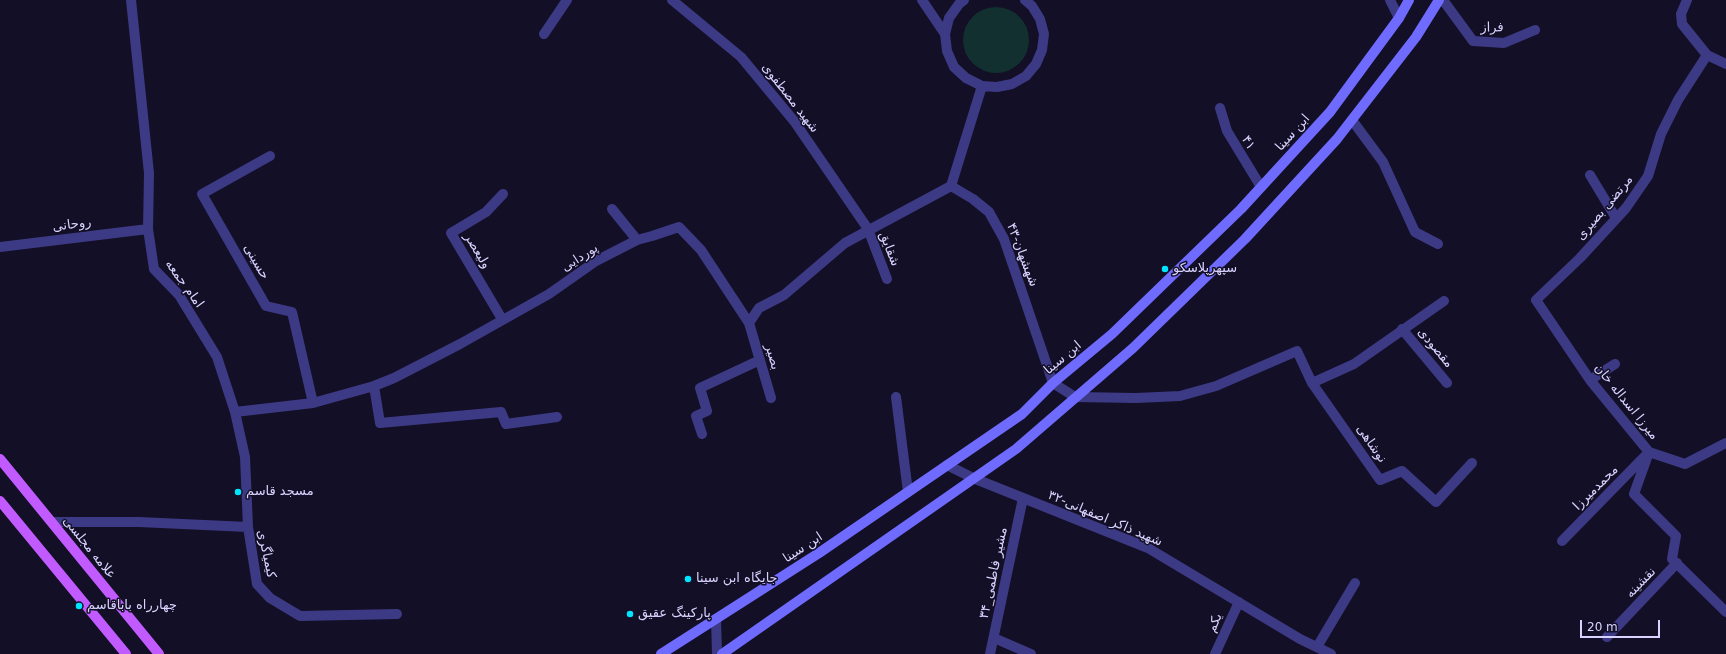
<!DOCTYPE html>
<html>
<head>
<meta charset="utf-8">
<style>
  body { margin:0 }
  #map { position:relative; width:1726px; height:654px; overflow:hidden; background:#130f26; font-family:"DejaVu Sans",sans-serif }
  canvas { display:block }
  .scale { position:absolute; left:1580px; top:620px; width:80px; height:18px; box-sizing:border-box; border:2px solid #d9d4ff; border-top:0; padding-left:5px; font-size:12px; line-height:14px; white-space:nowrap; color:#d9d4ff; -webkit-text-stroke:3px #130f26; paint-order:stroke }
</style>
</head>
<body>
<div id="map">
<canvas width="1726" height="654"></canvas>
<div class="scale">20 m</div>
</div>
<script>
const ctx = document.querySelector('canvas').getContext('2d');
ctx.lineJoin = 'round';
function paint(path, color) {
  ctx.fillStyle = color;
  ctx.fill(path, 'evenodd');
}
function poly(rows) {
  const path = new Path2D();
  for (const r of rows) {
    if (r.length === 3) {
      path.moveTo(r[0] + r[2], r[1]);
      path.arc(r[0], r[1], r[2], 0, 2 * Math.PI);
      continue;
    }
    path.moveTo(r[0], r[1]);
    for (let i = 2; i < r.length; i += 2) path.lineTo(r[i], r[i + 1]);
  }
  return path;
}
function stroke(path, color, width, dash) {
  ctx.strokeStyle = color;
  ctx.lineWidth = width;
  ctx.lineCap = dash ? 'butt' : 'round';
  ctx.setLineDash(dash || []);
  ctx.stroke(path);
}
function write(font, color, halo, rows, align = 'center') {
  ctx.font = font + ' "DejaVu Sans","Noto Naskh Arabic",sans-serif';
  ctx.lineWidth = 3;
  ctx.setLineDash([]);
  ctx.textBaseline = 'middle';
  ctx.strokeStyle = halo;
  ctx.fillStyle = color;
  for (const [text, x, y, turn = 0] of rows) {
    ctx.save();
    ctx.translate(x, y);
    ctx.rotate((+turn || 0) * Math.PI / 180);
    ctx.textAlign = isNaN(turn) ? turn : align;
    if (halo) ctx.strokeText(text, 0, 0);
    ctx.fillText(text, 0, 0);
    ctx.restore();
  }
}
paint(poly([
  [996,40,33]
]), '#12302f');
stroke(poly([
  [1390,0,1399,18]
]), '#3d3a85', 10);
stroke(poly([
  [131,0,149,173,148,229,154,269,179,295,217,357,235,412,245,457,248,527],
  [672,0,741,57,794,121,868,229,887,279],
  [922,0,945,34],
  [964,0,959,4,949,18,945,34,947,51,954,67,966,78,982,86,997,87,1012,84,1026,76,1036,64,1042,50,1044,34,1040,19,1032,6,1025,0],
  [1443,0,1473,41,1504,43,1535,30],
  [1687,0,1681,14,1682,24,1707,55,1726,64],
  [544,34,567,0],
  [1707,55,1678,100,1661,134,1648,176,1626,208,1580,258,1536,300,1590,380,1649,452,1634,494,1676,536,1672,559,1726,612],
  [982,86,951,186,973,199,989,212,1004,239,1053,383,1075,397,1136,398,1180,396,1216,386,1297,351,1312,383,1380,480,1402,471,1436,502,1472,463],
  [1220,108,1227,131,1261,187],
  [1352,120,1383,162,1415,232,1438,244],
  [270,156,202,194,266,306,292,312,313,403],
  [1590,175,1616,218],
  [612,209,637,240],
  [0,247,148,229],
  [502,319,451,233,486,212,503,194],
  [749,323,759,308,784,295,845,243,951,186],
  [1402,329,1447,383],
  [1590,380,1615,364],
  [1312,383,1354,364,1444,301],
  [374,386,394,378,460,344,549,294,596,261,637,240,652,236,679,227,701,250,749,323,771,398],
  [896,397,908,492],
  [235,412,313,403,374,386,380,423,501,412,506,424,557,417],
  [702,434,696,416,707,411,700,388,760,360],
  [947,465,973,478,1148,548,1300,639,1331,654],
  [52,522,139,522,248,527,257,584,270,598,300,616,397,614],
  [1562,541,1649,452,1685,464,1726,443],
  [716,619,717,654],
  [1607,637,1677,563],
  [994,638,1031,654],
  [1317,647,1355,583],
  [990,654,1023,498],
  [1215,654,1239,602]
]), '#3d3a85', 10);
stroke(poly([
  [661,654,819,553,1022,414,1053,383,1112,334,1241,209,1330,112,1399,18,1409,0],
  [722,654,1016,449,1133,348,1245,239,1337,139,1416,37,1439,0]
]), '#6f6bff', 10);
stroke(poly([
  [0,459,159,654],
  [0,501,126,654]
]), '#c25bff', 10);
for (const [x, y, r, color] of [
  [1165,269,4,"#00e5ff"],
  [238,492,4,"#00e5ff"],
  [688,579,4,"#00e5ff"],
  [79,606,4,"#00e5ff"],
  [630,614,4,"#00e5ff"]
]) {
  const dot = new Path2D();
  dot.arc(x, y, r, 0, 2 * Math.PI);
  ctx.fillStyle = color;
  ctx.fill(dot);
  stroke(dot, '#130f26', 1.5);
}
write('13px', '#d9d4ff', '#130f26', [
  ["فراز",1492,28,-1],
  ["شهید مصطفوی",790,98,52],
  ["ابن سینا",1293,133,-48],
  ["۴۱",1248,143,59],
  ["مرتضی بصیری",1605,208,-50],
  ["روحانی",72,225,-7],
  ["شقایق",889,249,69],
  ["ولیعصر",477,251,59],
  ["۴۳-شهشهان",1022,255,69],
  ["پوردایی",580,258,-33],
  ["حسینی",256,262,60],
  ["امام جمعه",184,284,54],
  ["مقصودی",1435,348,50],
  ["بصیر",772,357,74],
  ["ابن سینا",1063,358,-40],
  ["میرزا اسداله خان",1626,402,51],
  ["نوشاهی",1371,444,55],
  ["محمدمیرزا",1596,488,-45],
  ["۳۲-شهید ذاکر اصفهانی",1105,519,23],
  ["علامه مجلسی",89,548,51],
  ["ابن سینا",803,548,-33],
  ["کیمیاگری",266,554,78],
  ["۳۴_مشیر فاطمی",994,573,-78],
  ["نقشینه",1641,583,-46],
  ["یکم",1215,623,-66]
]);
write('13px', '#d9d4ff', '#130f26', [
  ["سپهرپلاسکو",1173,269],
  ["مسجد قاسم",246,492],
  ["جایگاه ابن سینا",696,579],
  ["چهارراه باباقاسم",87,606],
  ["پارکینگ عقیق",638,614]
], 'left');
</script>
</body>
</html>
